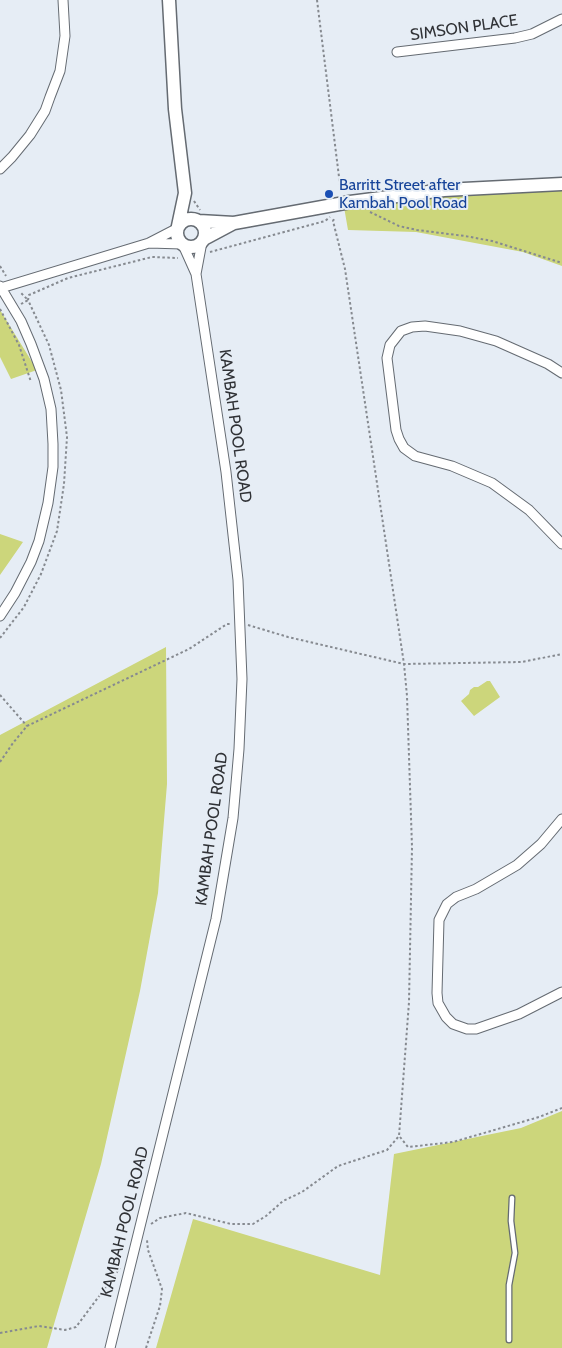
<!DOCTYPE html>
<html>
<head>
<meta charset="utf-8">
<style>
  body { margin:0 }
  canvas { display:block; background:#e6edf5 }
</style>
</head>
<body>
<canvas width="562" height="1348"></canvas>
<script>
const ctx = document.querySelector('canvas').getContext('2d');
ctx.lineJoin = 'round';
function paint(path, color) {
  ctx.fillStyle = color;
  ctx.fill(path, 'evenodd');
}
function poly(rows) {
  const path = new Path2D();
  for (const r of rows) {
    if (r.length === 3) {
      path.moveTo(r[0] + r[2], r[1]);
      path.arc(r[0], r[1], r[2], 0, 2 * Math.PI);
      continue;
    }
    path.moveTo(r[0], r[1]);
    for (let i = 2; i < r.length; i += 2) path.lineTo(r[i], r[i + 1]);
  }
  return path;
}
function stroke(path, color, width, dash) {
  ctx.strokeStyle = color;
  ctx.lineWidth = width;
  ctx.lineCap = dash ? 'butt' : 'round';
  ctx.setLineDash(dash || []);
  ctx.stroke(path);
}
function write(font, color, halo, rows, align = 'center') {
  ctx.font = font + ' Cabin,sans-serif';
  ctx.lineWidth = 4;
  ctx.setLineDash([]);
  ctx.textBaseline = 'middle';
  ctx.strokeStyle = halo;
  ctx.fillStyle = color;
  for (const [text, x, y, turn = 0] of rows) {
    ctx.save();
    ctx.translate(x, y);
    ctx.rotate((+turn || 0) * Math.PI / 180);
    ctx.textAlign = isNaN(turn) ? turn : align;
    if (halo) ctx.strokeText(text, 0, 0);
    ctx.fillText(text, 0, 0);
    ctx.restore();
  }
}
paint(poly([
  [562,189,562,266,523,252,416,232,348,230,344,207,462,193],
  [0,310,37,370,11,379,0,357],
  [0,534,23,542,0,575],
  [166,647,167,784,158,893,140,991,101,1164,47,1348,0,1348,0,735],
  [487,681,490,681,500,697,474,716,461,701,469,694,470,690,474,687,478,687],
  [562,1111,562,1348,156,1348,193,1219,380,1275,394,1154,521,1128]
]), '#ccd67b');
const lane = poly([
  [509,1340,509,1285,515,1253,511,1221,512,1198]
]);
const street = poly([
  [397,52,515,38,532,34,562,19],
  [0,169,12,157,30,135,45,111,50,97,60,71,65,36,63,0],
  [149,243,182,244],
  [196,274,202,242],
  [0,286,21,321,31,344,44,379,51,409,53,444,53,467,48,503,39,541,31,562,15,593,0,616],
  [1,288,149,243,178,228],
  [562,373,548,364,496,341,460,331,425,326,412,327,401,331,390,345,387,358,396,430,399,439,404,448,415,456,452,466,492,483,529,510,562,544],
  [562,819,541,844,517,865,476,889,456,897,447,904,439,920,437,993,438,1003,446,1017,453,1024,467,1029,476,1029,519,1014,562,992],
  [110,1348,216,919,233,818,239,749,242,679,238,580,226,472,196,274,183,245]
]);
const secondary = poly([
  [169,0,175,109,185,193,178,226],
  [191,233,14],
  [199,221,234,223,350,202,444,190,562,184],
  [204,239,234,223]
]);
stroke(lane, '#656b72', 7);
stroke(street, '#656b72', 11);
stroke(secondary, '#656b72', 15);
stroke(poly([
  [317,0,341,193],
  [194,201,200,210],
  [370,212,399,226,417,230,465,236,492,241,562,263],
  [210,252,325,221,330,217],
  [0,266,6,276],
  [21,304,28,300,21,293],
  [0,309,19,345,31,382],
  [248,625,288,637,404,664,522,662,562,654],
  [0,638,24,607,41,574,57,531,64,484,67,437,61,390,49,345,28,300,29,295,68,278,152,257,178,258],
  [0,695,27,726],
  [0,762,13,743,27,726,189,649,227,624,231,624],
  [400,1137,408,1147,453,1142,539,1117,562,1108],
  [151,1224,160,1218,186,1213,231,1224,253,1224,266,1216,283,1201,302,1192,338,1166,387,1150,399,1136,409,1002,412,847,407,696,404,664,345,269,333,221,335,217],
  [0,1333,39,1326,65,1330,76,1327,120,1268],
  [146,1348,160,1306,162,1289,148,1250,147,1240]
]), '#868a90', 2, [2.5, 2.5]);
stroke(lane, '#fff', 4.5);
stroke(street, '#fff', 9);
stroke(secondary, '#fff', 12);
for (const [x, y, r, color] of [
  [329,194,5,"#1a4fb4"]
]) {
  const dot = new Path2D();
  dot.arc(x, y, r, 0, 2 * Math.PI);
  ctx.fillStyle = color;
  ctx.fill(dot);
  stroke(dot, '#e6edf5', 2);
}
write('16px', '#303236', '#e6edf5', [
  ["SIMSON PLACE",464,28,-8],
  ["KAMBAH POOL ROAD",235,426,82],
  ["KAMBAH POOL ROAD",212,829,-82],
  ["KAMBAH POOL ROAD",125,1222,-76]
]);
write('16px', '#164399', '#e6edf5', [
  ["Barritt Street after",339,185],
  ["Kambah Pool Road",339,203]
], 'left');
</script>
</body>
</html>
